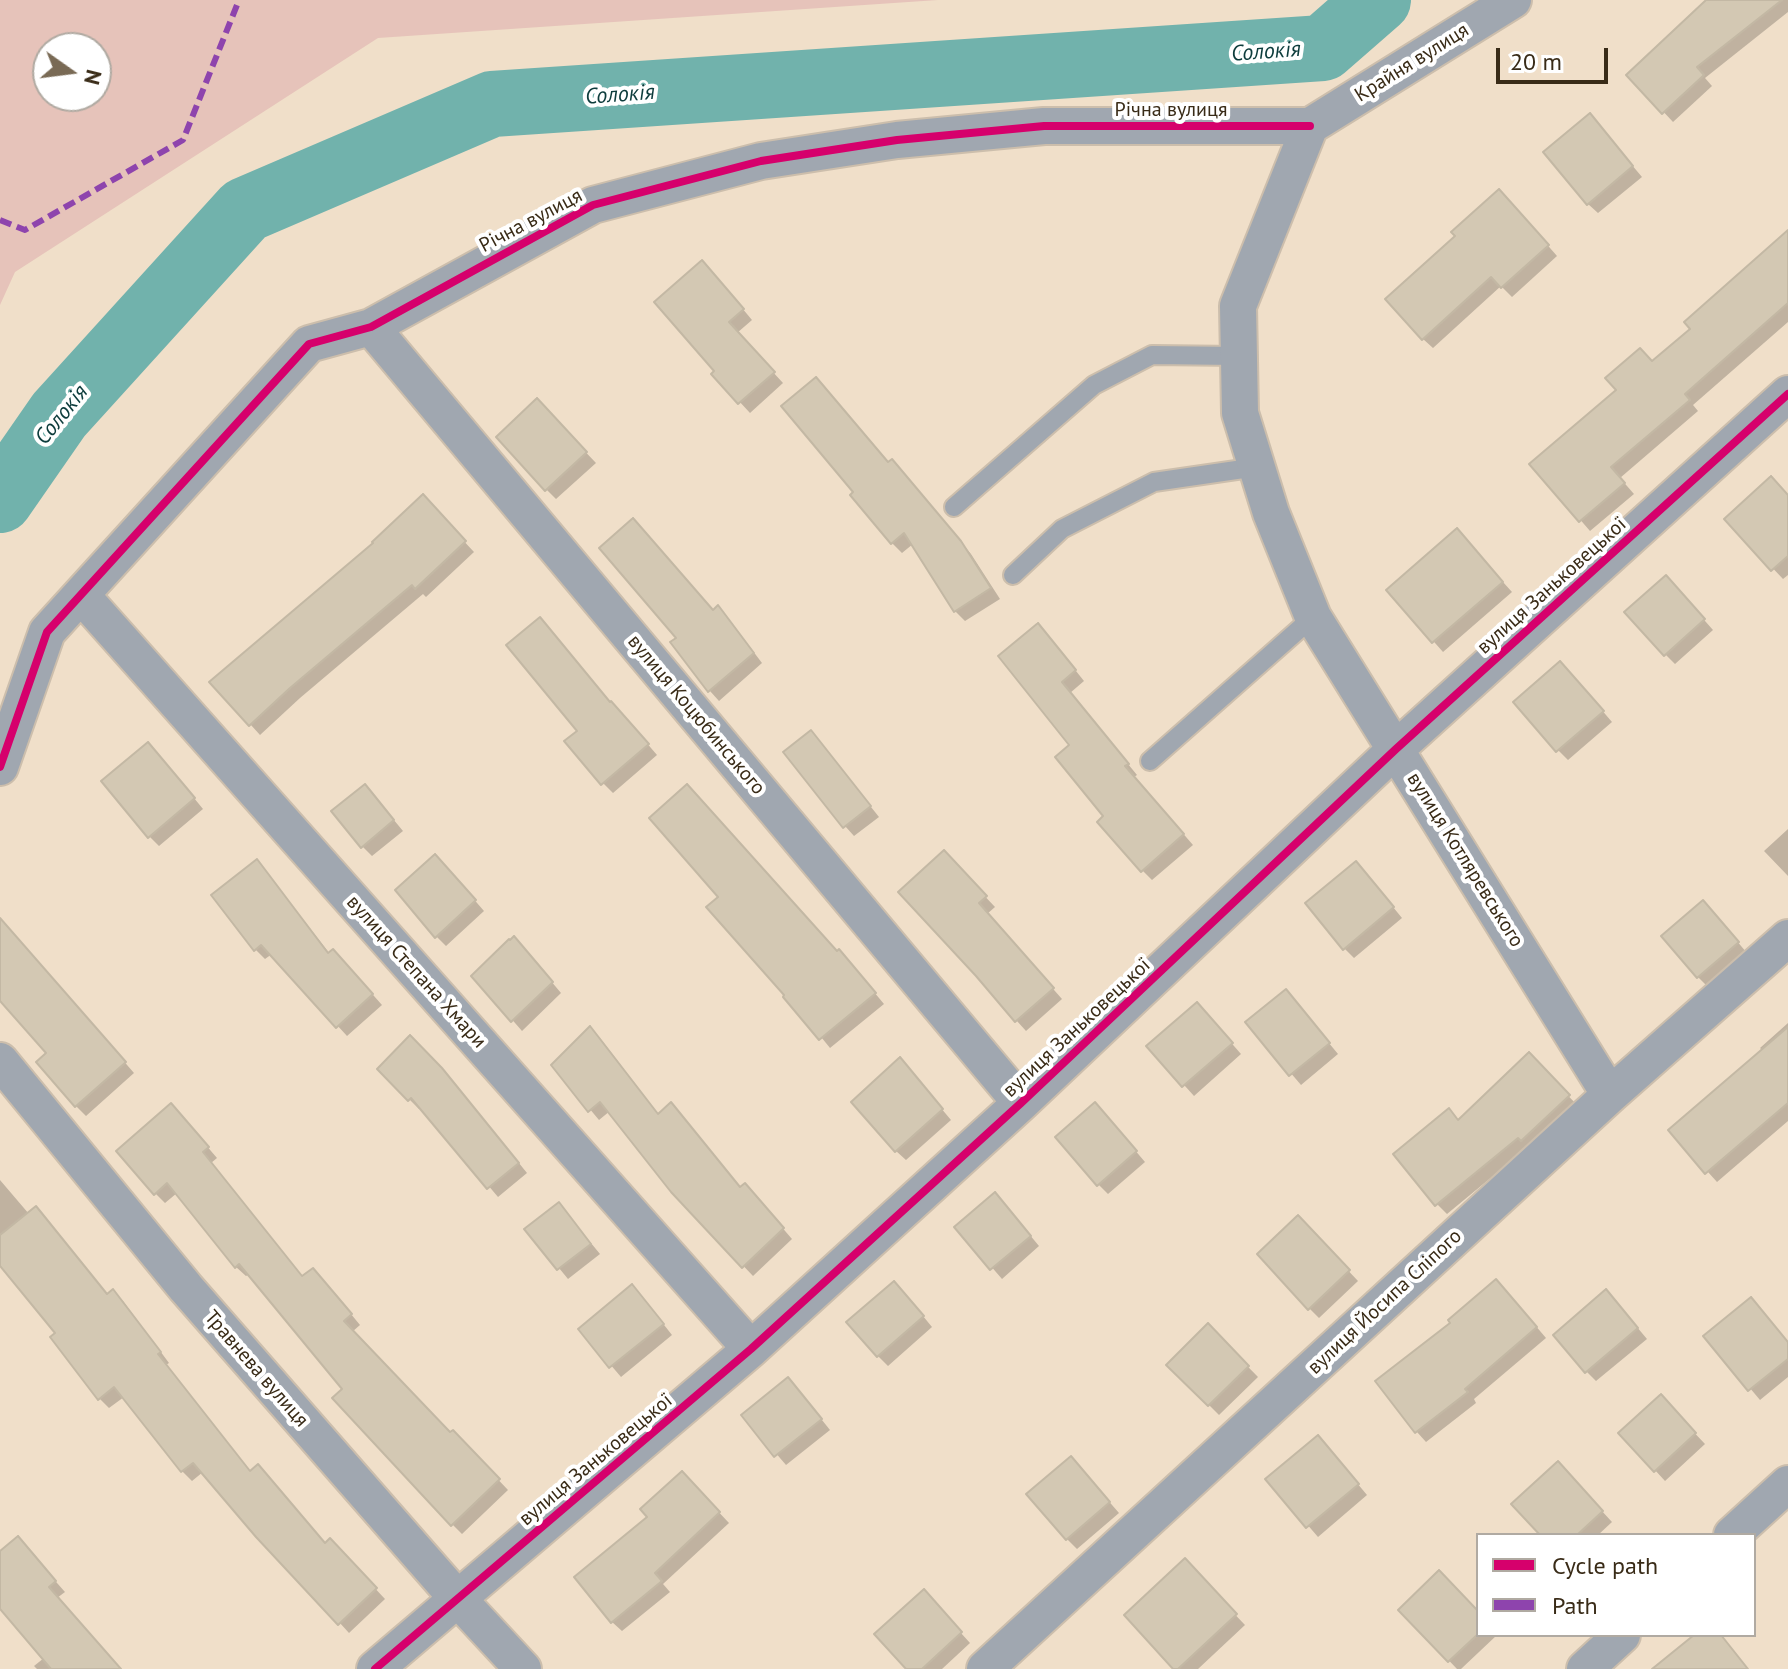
<!DOCTYPE html>
<html>
<head>
<meta charset="utf-8">
<style>
  body { margin:0 }
  #map { position:relative; width:1788px; height:1669px; overflow:hidden; background:#f0dfc9; font-family:"PT Sans",sans-serif }
  canvas { display:block }
  .legend { position:absolute; left:1476px; top:1533px; width:280px; height:104px; box-sizing:border-box; background:#fff; border:2px solid #b0aaa2; margin:0; padding:10px 14px; list-style:none; font-size:24px; color:#392b17 }
  .legend li { display:flex; align-items:center; gap:16px; height:40px }
  .legend b { width:40px; border:2px solid #b0aaa2 }
  .north { position:absolute; left:32px; top:32px; width:80px; height:80px; box-sizing:border-box; background:#fff; border:2px solid #b0aaa2; border-radius:50%; rotate:104deg; font-size:22px; font-weight:700; line-height:32px; text-align:center; color:#392b17 }
  .north::after { content:''; display:block; margin:auto; width:28px; height:36px; background:#796a55; clip-path:polygon(50% 0,100% 100%,50% 72%,0 100%) }
  .scale { position:absolute; left:1496px; top:48px; width:112px; height:36px; box-sizing:border-box; border:4px solid #392b17; border-top:0; padding-left:10px; font-size:24px; line-height:28px; white-space:nowrap; color:#392b17; -webkit-text-stroke:6px #fff; paint-order:stroke }
</style>
</head>
<body>
<div id="map">
<canvas width="1788" height="1669"></canvas>
<ul class="legend">
<li><b style="height:10px;background:#d6006c"></b>Cycle path</li>
<li><b style="height:10px;background:#8e44ad"></b>Path</li>
</ul>
<div class="north">N</div>
<div class="scale">20 m</div>
</div>
<script>
const ctx = document.querySelector('canvas').getContext('2d');
ctx.lineJoin = 'round';
function paint(path, color) {
  ctx.fillStyle = color;
  ctx.fill(path, 'evenodd');
}
function poly(rows) {
  const path = new Path2D();
  for (const r of rows) {
    path.moveTo(r[0], r[1]);
    for (let i = 2; i < r.length; i += 2) path.lineTo(r[i], r[i + 1]);
  }
  return path;
}
function stroke(path, color, width, dash) {
  ctx.strokeStyle = color;
  ctx.lineWidth = width;
  ctx.lineCap = dash ? 'butt' : 'round';
  ctx.setLineDash(dash || []);
  ctx.stroke(path);
}
function write(font, color, halo, rows, align = 'center') {
  ctx.font = font + ' "PT Sans",sans-serif';
  ctx.lineWidth = 8;
  ctx.setLineDash([]);
  ctx.textBaseline = 'middle';
  ctx.strokeStyle = halo;
  ctx.fillStyle = color;
  for (const [text, x, y, turn = 0] of rows) {
    ctx.save();
    ctx.translate(x, y);
    ctx.rotate((+turn || 0) * Math.PI / 180);
    ctx.textAlign = isNaN(turn) ? turn : align;
    if (halo) ctx.strokeText(text, 0, 0);
    ctx.fillText(text, 0, 0);
    ctx.restore();
  }
}
paint(poly([
  [0,0,938,0,378,38,15,272,0,305],
  [96,48,96,96,48,96,48,48]
]), '#e6c3ba');
paint(poly([
  [1709,0,1788,0,1788,12,1705,78,1712,86,1673,122,1629,75],
  [1599,126,1642,177,1598,213,1588,204],
  [1509,201,1557,256,1512,297,1501,286,1433,348,1423,339],
  [1788,232,1788,322,1693,405,1698,411,1620,478,1634,494,1590,531,1532,464,1693,329],
  [712,272,752,320,737,333,783,383,750,413,714,374,717,372],
  [537,401,596,463,556,499,546,489],
  [889,464,902,471,971,554,1000,599,965,621,955,611,913,544,902,553,892,543],
  [1788,496,1788,575,1783,579,1726,519],
  [432,507,474,552,426,597,423,594,300,698,260,735,212,682],
  [1466,541,1512,592,1443,652,1388,590],
  [1675,587,1713,630,1675,664,1665,654],
  [718,608,728,618,762,663,719,701,710,691,673,642],
  [1048,636,1084,681,1070,693,1137,775,1134,777,1193,845,1152,880,1142,870,1106,817,1072,745],
  [1570,673,1612,722,1568,760,1558,750],
  [621,713,657,755,613,793,603,783],
  [820,743,879,817,854,836,845,826],
  [158,754,203,809,159,846,149,836],
  [374,796,403,831,372,856,362,846],
  [1788,829,1788,876,1764,851],
  [944,853,995,907,987,914,1062,999,1026,1031,901,893],
  [445,866,484,911,446,946,436,936],
  [266,872,330,954,343,961,382,1005,347,1036,272,954,265,959,255,949],
  [1366,874,1402,918,1354,958,1344,948],
  [1713,913,1747,953,1708,987,1698,977],
  [24,946,134,1073,86,1116,76,1106,49,1053,0,998,0,949],
  [524,949,561,993,522,1031,474,976],
  [837,954,849,962,884,1004,830,1048,787,995],
  [1295,1002,1338,1054,1301,1085,1248,1023],
  [1206,1014,1241,1054,1194,1096,1149,1046],
  [1788,1023,1788,1121,1717,1182,1671,1131,1763,1051,1760,1048],
  [590,1029,600,1038,659,1115,741,1189,755,1196,792,1239,753,1276,672,1191,610,1111,599,1120,553,1065],
  [1529,1055,1578,1106,1447,1214,1437,1204,1449,1111,1459,1121],
  [379,1069,452,1080,527,1173,498,1197,422,1107,419,1109],
  [909,1070,951,1120,906,1160,896,1151],
  [1105,1115,1145,1162,1108,1194,1098,1184],
  [181,1116,217,1158,211,1163,304,1278,323,1280,360,1325,352,1332,451,1435,453,1432,508,1490,462,1534,452,1524,345,1389,250,1274,246,1276,236,1267,177,1193,165,1203,155,1193],
  [0,1180,29,1214,108,1295,113,1291,123,1301,169,1363,166,1365,251,1473,326,1545,340,1551,385,1599,349,1633,203,1472,192,1481,182,1471,124,1397,109,1408,99,1398,58,1334,0,1263],
  [1005,1205,1039,1246,1002,1279,957,1227],
  [568,1215,600,1254,568,1279,527,1229],
  [1308,1228,1358,1281,1319,1318,1309,1308],
  [1506,1291,1546,1338,1474,1399,1476,1403,1426,1442,1417,1432,1378,1382],
  [904,1293,932,1327,888,1366,878,1356],
  [642,1297,672,1335,621,1377,580,1329],
  [1616,1302,1647,1339,1596,1381,1586,1371],
  [1208,1326,1258,1377,1219,1415,1169,1365],
  [1706,1336,1788,1343,1788,1377,1760,1400],
  [798,1390,830,1430,786,1465,744,1416],
  [1670,1407,1705,1444,1665,1481,1621,1433],
  [1327,1447,1367,1495,1318,1537,1268,1479],
  [1080,1468,1119,1513,1077,1549,1067,1539],
  [682,1473,729,1523,663,1584,670,1592,622,1631,612,1622,650,1517],
  [1568,1474,1612,1522,1598,1535,1542,1535],
  [27,1549,65,1592,57,1598,119,1669,37,1669,34,1666,44,1658,0,1606,0,1554],
  [1184,1561,1245,1625,1198,1669,1176,1669],
  [933,1602,970,1643,942,1669,908,1669],
  [1401,1610,1478,1613,1478,1635,1497,1635,1461,1669,1457,1669]
]), '#0003');
stroke(poly([
  [0,500,59,415,245,210,492,104,1323,48,1378,0]
]), '#71b2ac', 66);
const building = poly([
  [1706,0,1782,0,1697,67,1704,75,1662,114,1626,75,1706,0],
  [1590,113,1633,166,1587,205,1543,152,1590,113],
  [1499,189,1549,245,1501,288,1491,277,1422,340,1385,299,1455,236,1451,232,1499,189],
  [1788,230,1788,303,1685,394,1690,400,1611,467,1625,483,1579,522,1529,464,1616,390,1605,378,1640,348,1652,361,1690,329,1684,322,1788,230],
  [702,260,744,309,729,322,775,372,738,404,711,374,714,371,654,302,702,260],
  [816,377,888,462,892,459,961,541,991,588,954,612,904,533,891,544,850,495,853,492,781,406,816,377],
  [537,398,587,452,545,491,496,437,537,398],
  [1771,476,1788,495,1788,556,1771,571,1724,519,1771,476],
  [423,494,466,541,415,589,412,585,290,688,249,726,209,682,373,543,372,542,423,494],
  [633,518,713,610,718,605,754,653,708,692,670,642,676,638,599,548,633,518],
  [1457,528,1503,582,1432,643,1386,590,1457,528],
  [1666,575,1705,619,1664,656,1624,612,1666,575],
  [540,617,610,702,611,701,649,744,601,785,564,741,577,731,506,645,540,617],
  [1038,623,1076,670,1062,682,1129,764,1125,766,1184,834,1141,872,1097,822,1103,816,1055,757,1069,745,998,656,1038,623],
  [1560,661,1604,711,1556,752,1513,702,1560,661],
  [811,730,871,806,843,828,783,752,811,730],
  [148,742,195,798,148,838,101,781,148,742],
  [365,784,394,820,361,848,331,811,365,784],
  [687,784,837,951,839,949,876,993,819,1040,783,997,784,995,706,907,718,897,649,818,687,784],
  [944,850,987,896,979,903,1054,988,1015,1022,976,976,898,892,944,850],
  [435,854,476,900,435,938,395,890,435,854],
  [257,859,328,953,333,949,373,994,336,1028,261,945,254,951,211,895,257,859],
  [1356,861,1394,907,1343,950,1305,903,1356,861],
  [1703,900,1739,942,1697,978,1661,936,1703,900],
  [0,918,126,1062,75,1107,36,1062,46,1053,0,1001,0,918],
  [514,936,553,982,511,1022,471,976,509,939,510,940,514,936],
  [1286,989,1330,1043,1289,1076,1245,1022,1286,989],
  [1197,1002,1233,1043,1182,1087,1146,1046,1197,1002],
  [590,1026,658,1114,671,1102,740,1187,745,1183,784,1228,742,1268,671,1192,600,1102,588,1112,551,1065,590,1026],
  [1788,1027,1788,1103,1705,1174,1668,1130,1788,1027],
  [410,1035,442,1068,519,1163,487,1189,411,1098,408,1101,377,1069,410,1035],
  [1529,1052,1570,1095,1521,1141,1518,1138,1435,1206,1393,1154,1449,1108,1458,1120,1529,1052],
  [900,1057,943,1109,895,1152,851,1102,900,1057],
  [1095,1102,1137,1151,1097,1186,1055,1137,1095,1102],
  [171,1103,209,1147,203,1152,302,1276,313,1268,352,1314,344,1321,450,1432,453,1430,500,1479,451,1526,332,1398,342,1389,239,1264,235,1268,167,1183,154,1195,116,1151,171,1103],
  [995,1192,1031,1236,990,1270,954,1227,995,1192],
  [559,1202,591,1244,557,1270,524,1229,559,1202],
  [36,1206,107,1294,113,1289,161,1352,158,1354,250,1471,258,1464,325,1543,330,1538,377,1588,338,1625,256,1537,193,1463,181,1472,114,1387,98,1400,50,1337,55,1333,0,1266,0,1235,36,1206],
  [1298,1215,1350,1270,1308,1310,1257,1254,1298,1215],
  [1496,1279,1537,1327,1465,1389,1468,1392,1415,1433,1375,1381,1450,1323,1448,1320,1496,1279],
  [894,1281,924,1316,877,1357,846,1322,894,1281],
  [632,1284,664,1324,609,1368,578,1329,632,1284],
  [1606,1289,1638,1328,1585,1373,1553,1335,1606,1289],
  [1751,1297,1788,1342,1788,1359,1748,1391,1703,1336,1751,1297],
  [1208,1323,1249,1366,1208,1406,1166,1365,1208,1323],
  [788,1377,822,1419,774,1457,741,1415,788,1377],
  [1661,1394,1696,1433,1654,1472,1618,1433,1661,1394],
  [1318,1435,1359,1484,1306,1528,1265,1479,1318,1435],
  [1071,1456,1110,1502,1066,1540,1026,1494,1071,1456],
  [1558,1461,1603,1511,1577,1535,1540,1535,1511,1504,1558,1461],
  [682,1471,720,1512,655,1573,662,1581,611,1623,574,1577,647,1517,640,1509,682,1471],
  [18,1536,56,1581,49,1587,121,1669,51,1669,0,1609,0,1551,18,1536],
  [1185,1558,1237,1614,1178,1669,1173,1669,1124,1615,1185,1558],
  [1439,1570,1478,1611,1478,1634,1448,1662,1398,1610,1439,1570],
  [924,1589,962,1632,922,1669,906,1669,874,1634,924,1589],
  [1694,1635,1721,1635,1748,1669,1652,1669,1694,1635]
]);
paint(building, '#d3c8b3');
stroke(building, '#c3b8a4', 2);
const lane = poly([
  [954,507,1094,385,1152,355,1239,356],
  [1013,575,1062,529,1154,482,1257,467],
  [1150,761,1313,617]
]);
const street = poly([
  [1310,126,1238,306,1240,413,1271,513,1313,617,1610,1095],
  [1310,126,1513,0],
  [371,327,1021,1103],
  [81,595,751,1349],
  [0,767,47,632,309,344,371,327,593,205,761,161,897,140,1044,126,1310,126],
  [0,1061,186,1288,457,1598,523,1669],
  [1732,1535,1788,1484],
  [375,1669,751,1349,1021,1103,1396,749,1788,394],
  [985,1669,1610,1095,1788,938],
  [1585,1669,1622,1635]
]);
stroke(lane, '#ccbeac', 22);
stroke(street, '#ccbeac', 40);
stroke(lane, '#a0a7b0', 18);
stroke(street, '#a0a7b0', 36);
stroke(poly([
  [0,220,25,230,183,140,239,0]
]), '#8e44ad', 6, [12, 6]);
stroke(poly([
  [0,767,47,632,309,344,371,327,593,205,761,161,897,140,1044,126,1310,126],
  [375,1669,751,1349,1021,1103,1396,749,1788,394]
]), '#d6006c', 8);
write('20px', '#392b17', '#fff', [
  ["Крайня вулиця",1412,63,-32],
  ["Річна вулиця",1171,110],
  ["Річна вулиця",531,221,-28],
  ["вулиця Заньковецької",1552,586,-42],
  ["вулиця Коцюбинського",696,715,50],
  ["вулиця Котляревського",1465,860,58],
  ["вулиця Степана Хмари",416,972,48],
  ["вулиця Заньковецької",1077,1028,-43],
  ["вулиця Йосипа Сліпого",1385,1302,-43],
  ["Травнева вулиця",256,1369,49],
  ["вулиця Заньковецької",596,1460,-40]
]);
write('italic 22px', '#0d3c3c', '#fff', [
  ["Солокія",1266,52,-4],
  ["Солокія",620,95,-4],
  ["Солокія",62,415,-51]
]);
</script>
</body>
</html>
